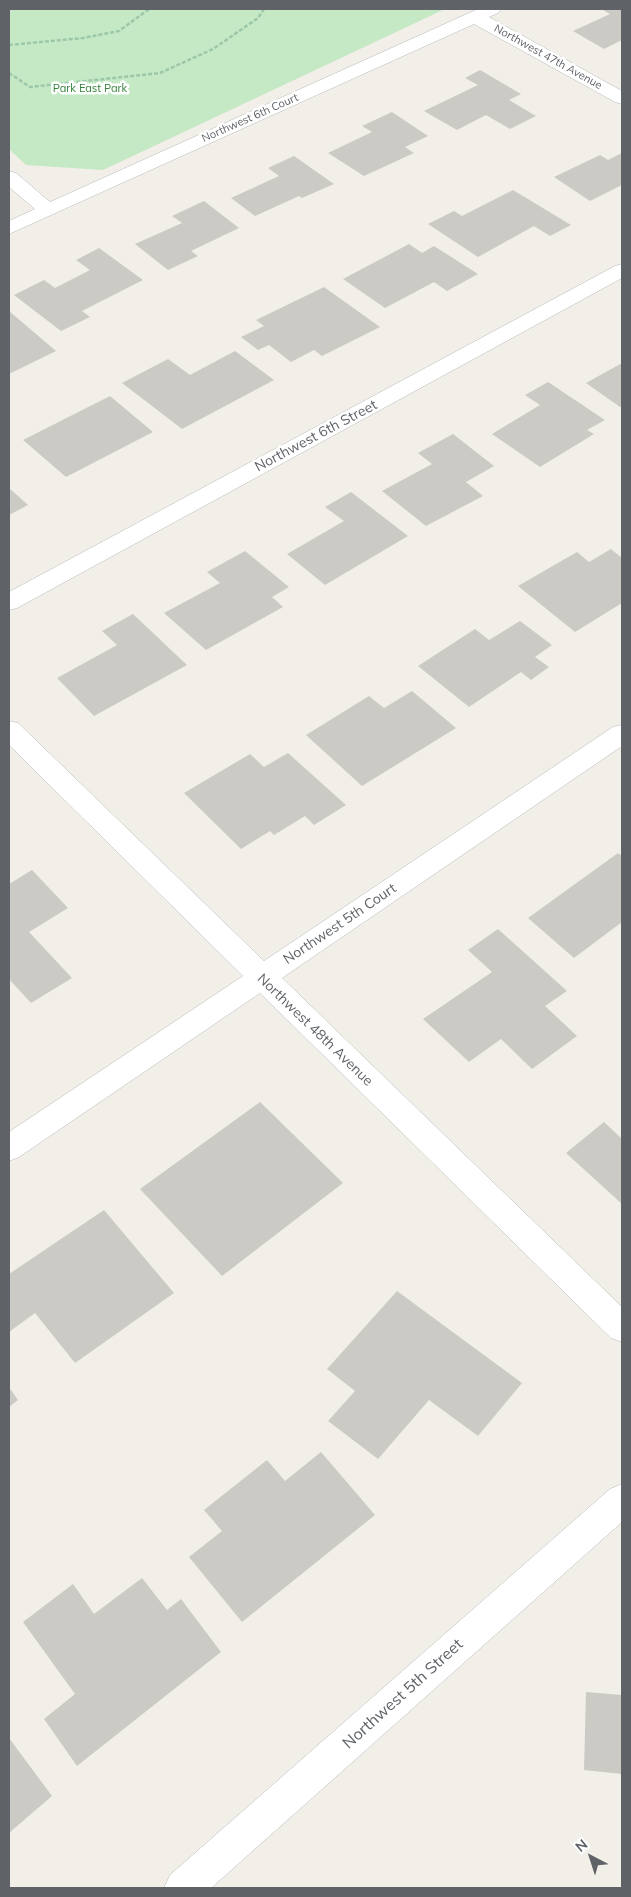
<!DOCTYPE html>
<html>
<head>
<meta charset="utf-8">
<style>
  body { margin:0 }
  #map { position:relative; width:631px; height:1897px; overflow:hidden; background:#f1efe8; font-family:Mulish,sans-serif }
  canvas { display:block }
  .frame { position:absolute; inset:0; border:10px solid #5f6368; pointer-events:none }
  .north { position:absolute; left:566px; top:1832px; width:50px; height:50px; -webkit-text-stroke:4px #fff; paint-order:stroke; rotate:320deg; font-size:14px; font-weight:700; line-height:20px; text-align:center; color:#5f6368 }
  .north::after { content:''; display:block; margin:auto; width:18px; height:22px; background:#5f6368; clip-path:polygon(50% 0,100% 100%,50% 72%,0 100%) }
</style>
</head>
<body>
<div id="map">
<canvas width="631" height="1897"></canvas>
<div class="frame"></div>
<div class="north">N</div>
</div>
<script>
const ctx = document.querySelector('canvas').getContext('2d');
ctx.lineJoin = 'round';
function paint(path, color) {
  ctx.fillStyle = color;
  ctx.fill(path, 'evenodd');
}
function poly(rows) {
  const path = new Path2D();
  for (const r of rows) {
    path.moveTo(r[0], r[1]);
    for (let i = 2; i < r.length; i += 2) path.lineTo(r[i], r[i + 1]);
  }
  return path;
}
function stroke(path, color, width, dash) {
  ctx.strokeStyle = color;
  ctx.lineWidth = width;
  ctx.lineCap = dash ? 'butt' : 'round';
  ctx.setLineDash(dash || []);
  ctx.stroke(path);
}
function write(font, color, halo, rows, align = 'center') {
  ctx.font = font + ' Mulish,sans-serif';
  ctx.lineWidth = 5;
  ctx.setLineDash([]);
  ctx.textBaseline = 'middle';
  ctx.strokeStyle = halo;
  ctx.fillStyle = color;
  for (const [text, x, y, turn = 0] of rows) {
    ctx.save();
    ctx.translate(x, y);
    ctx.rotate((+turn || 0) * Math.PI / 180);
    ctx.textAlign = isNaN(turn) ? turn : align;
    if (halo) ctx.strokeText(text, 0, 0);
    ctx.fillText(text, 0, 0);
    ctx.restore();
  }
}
paint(poly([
  [9,9,445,9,103,170,26,165,9,149]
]), '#c5e8c5');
paint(poly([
  [601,9,622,9,622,40,604,49,573,31,610,14],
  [480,70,521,94,509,100,536,116,510,129,486,115,457,130,424,111,478,85,465,78],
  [392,112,428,136,405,147,414,153,364,176,328,153,372,132,362,126],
  [622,153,622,185,590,201,554,177,600,155,608,160],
  [294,156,334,184,302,198,299,196,255,216,231,198,279,176,268,168],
  [513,190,571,225,550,236,534,226,478,257,428,224,454,211,462,216],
  [204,201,239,228,191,251,198,256,168,270,135,244,182,223,172,216],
  [409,244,422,253,434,246,478,274,447,291,434,282,385,308,343,279],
  [99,248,143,280,82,311,90,317,61,331,14,295,44,280,55,288,90,270,76,260],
  [324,287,380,327,322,356,314,350,291,362,269,345,258,350,241,337,264,326,256,320],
  [9,311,56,351,9,374],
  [235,351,274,380,182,429,122,383,168,359,190,375],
  [622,363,622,406,620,407,586,383],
  [548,382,605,420,587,430,594,434,540,467,492,434,540,405,525,395],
  [110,396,153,432,66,477,23,440],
  [453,434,494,466,466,482,483,496,426,526,382,491,432,464,418,453],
  [9,488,28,505,9,515],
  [351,492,408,536,325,585,287,554,344,521,325,507],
  [611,549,622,558,622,603,575,632,518,586,577,552,589,562],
  [245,551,289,587,272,597,283,607,206,650,164,613,220,583,207,572],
  [133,614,187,665,94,716,57,678,117,645,102,631],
  [520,621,552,645,535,657,549,667,531,680,521,672,469,707,418,666,475,629,489,640],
  [412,691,456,728,362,786,306,735,369,696,384,708],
  [288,753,346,805,314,825,305,816,274,835,270,831,241,849,184,793,250,754,264,767],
  [618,853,622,856,622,922,574,958,528,918],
  [32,870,68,908,29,932,72,978,31,1003,9,979,9,884],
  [498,929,567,991,545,1006,577,1036,532,1069,501,1039,469,1062,423,1019,492,972,468,950],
  [260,1102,343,1183,222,1276,140,1189],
  [604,1122,622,1139,622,1204,566,1153],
  [104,1210,174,1293,75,1363,35,1313,9,1332,9,1274],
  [397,1291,522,1383,478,1436,429,1400,378,1459,328,1421,355,1391,327,1369],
  [9,1387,18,1400,9,1407],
  [321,1452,375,1515,242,1622,189,1557,222,1531,204,1510,267,1460,285,1481],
  [142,1578,167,1610,181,1599,221,1652,77,1766,44,1719,75,1694,23,1622,73,1584,94,1614],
  [586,1692,622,1695,622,1774,584,1770],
  [9,1738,52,1796,9,1833]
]), '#cccac5');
const minor = poly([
  [478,9,501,9,498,13,489,17,622,91,622,104,615,102,474,24,9,234,9,221,35,209,9,187,9,171,16,173,50,202,478,9],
  [622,264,622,278,17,608,9,610,9,592,615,266,622,264],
  [9,721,18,723,264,961,613,727,622,725,622,746,282,978,622,1307,622,1342,611,1338,260,993,19,1157,9,1161,9,1132,243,976,9,745,9,721],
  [622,1484,622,1522,211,1888,164,1888,170,1875,610,1489,622,1484]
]);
stroke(minor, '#b5b8bc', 1);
stroke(poly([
  [9,45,83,38,119,31,149,9],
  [9,73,30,87,160,73,213,49,258,18,264,9]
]), '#9cc7a9', 2.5, [4, 2]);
paint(minor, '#fff');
write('11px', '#5f6368', '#fff', [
  ["Northwest 47th Avenue",548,57,29],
  ["Northwest 6th Court",250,118,-24]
]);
write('11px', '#348238', '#fff', [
  ["Park East Park",90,89]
]);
write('14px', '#5f6368', '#fff', [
  ["Northwest 6th Street",316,436,-28],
  ["Northwest 5th Court",340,924,-34],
  ["Northwest 48th Avenue",315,1030,44]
]);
write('16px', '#5f6368', '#fff', [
  ["Northwest 5th Street",403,1694,-42]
]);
</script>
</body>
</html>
